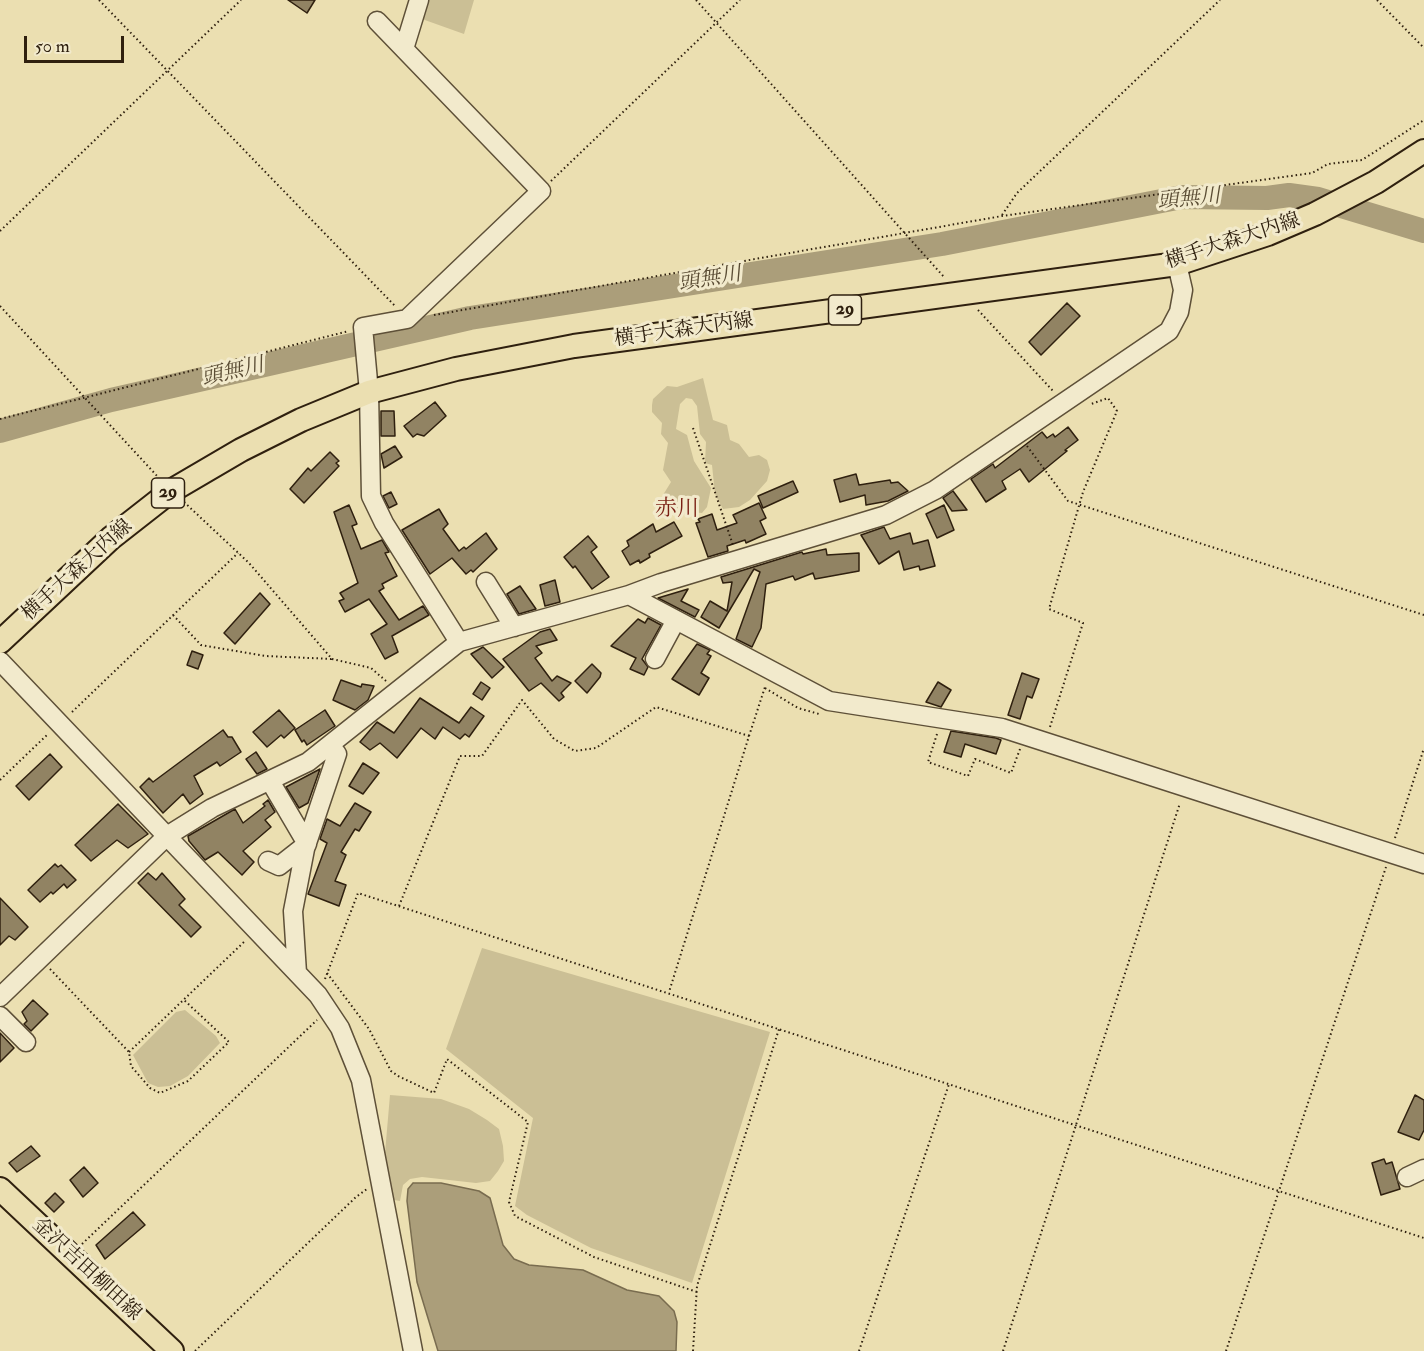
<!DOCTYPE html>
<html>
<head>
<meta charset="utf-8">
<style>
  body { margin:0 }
  #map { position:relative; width:1424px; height:1351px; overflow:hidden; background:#ebdfb1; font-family:"IM FELL Double Pica",serif }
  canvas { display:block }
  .scale { position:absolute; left:24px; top:36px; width:100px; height:27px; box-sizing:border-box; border:3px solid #2f200f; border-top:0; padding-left:8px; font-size:18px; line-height:21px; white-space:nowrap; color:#2f200f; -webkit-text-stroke:4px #f2eacc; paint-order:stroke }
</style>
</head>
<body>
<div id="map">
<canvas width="1424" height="1351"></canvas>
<div class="scale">50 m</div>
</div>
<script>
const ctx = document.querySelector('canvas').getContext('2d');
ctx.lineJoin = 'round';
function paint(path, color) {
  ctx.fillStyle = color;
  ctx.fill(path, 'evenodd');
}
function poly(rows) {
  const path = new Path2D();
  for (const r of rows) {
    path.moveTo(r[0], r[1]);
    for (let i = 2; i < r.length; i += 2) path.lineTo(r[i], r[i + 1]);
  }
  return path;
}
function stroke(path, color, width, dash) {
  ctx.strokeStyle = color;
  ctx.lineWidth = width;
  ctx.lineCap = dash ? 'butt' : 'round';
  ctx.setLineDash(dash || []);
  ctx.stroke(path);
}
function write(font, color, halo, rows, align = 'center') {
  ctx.font = font + ' "IM FELL Double Pica","Noto Serif JP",serif';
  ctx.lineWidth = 6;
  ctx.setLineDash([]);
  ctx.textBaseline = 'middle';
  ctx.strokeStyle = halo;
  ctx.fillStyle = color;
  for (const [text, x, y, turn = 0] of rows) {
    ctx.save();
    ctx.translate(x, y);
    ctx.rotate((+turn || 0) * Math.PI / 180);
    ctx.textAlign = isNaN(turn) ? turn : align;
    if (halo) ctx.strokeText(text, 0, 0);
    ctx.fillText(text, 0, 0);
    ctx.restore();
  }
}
paint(poly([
  [427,0,474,0,464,34,422,19],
  [703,378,713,420,727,425,730,440,739,444,749,457,759,455,767,460,770,470,767,481,750,500,739,507,723,509,715,494,712,465,705,463,706,442,700,434,697,406,692,399,686,398,680,404,676,429,687,435,694,461,711,488,707,507,702,513,682,511,664,501,663,495,671,482,663,470,668,443,661,434,662,423,652,412,652,405,653,399,667,386,677,387],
  [482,948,770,1032,692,1283,591,1248,527,1215,515,1206,533,1118,446,1049],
  [185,1010,216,1036,220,1043,188,1076,170,1086,158,1087,148,1083,133,1055,176,1012],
  [390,1095,441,1099,469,1109,487,1120,499,1129,503,1146,504,1161,498,1171,490,1181,476,1183,422,1177,410,1179,403,1185,400,1201,394,1200,385,1153]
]), '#cbbf95');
const water = poly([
  [413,1183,441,1183,479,1191,490,1198,503,1245,514,1259,529,1265,583,1270,627,1290,659,1296,674,1311,677,1322,676,1351,438,1351,417,1282,407,1201,408,1189,413,1183]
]);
paint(water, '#ab9e7a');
stroke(water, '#796c4f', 1.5);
stroke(poly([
  [0,431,111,400,470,318,942,244,1182,197,1267,198,1289,195,1318,199,1424,231]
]), '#ab9e7a', 24);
const building = poly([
  [288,0,315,0,307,13,288,0],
  [1067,303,1080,316,1041,355,1029,342,1067,303],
  [435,402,446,416,424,436,417,434,413,437,404,426,435,402],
  [381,411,394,411,395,436,381,436,381,411],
  [1068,427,1078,440,1065,450,1067,451,1029,482,1020,469,1002,481,1006,489,986,502,971,479,993,464,995,468,1042,432,1047,438,1053,434,1055,437,1068,427],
  [395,446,402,457,384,468,381,454,395,446],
  [330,452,339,461,336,463,339,466,304,503,290,489,308,468,311,471,330,452],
  [856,474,859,485,890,480,891,483,898,482,908,491,888,501,866,505,865,495,840,502,834,480,856,474],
  [793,481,798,492,763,508,758,496,793,481],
  [953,491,967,510,952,511,943,498,953,491],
  [391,492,397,504,389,508,383,496,391,492],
  [759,503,766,518,760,521,766,534,746,543,745,540,727,546,728,551,708,557,696,523,700,522,698,519,712,514,717,530,737,523,733,515,759,503],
  [349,505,357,524,352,526,361,549,382,540,389,552,385,553,397,576,382,584,384,588,379,591,399,620,423,606,429,615,392,636,398,652,385,659,371,634,387,624,369,599,345,612,339,601,344,599,340,593,358,583,334,512,349,505],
  [944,505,954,530,937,538,926,514,944,505],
  [439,509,448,524,443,529,459,551,464,547,466,549,486,533,497,549,473,572,471,570,466,574,452,558,430,574,402,530,439,509],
  [674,522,682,536,649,554,650,557,640,563,639,560,630,565,622,551,629,546,627,541,653,524,656,532,674,522],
  [884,527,890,539,910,533,913,544,928,540,935,566,920,570,919,566,904,570,899,551,879,564,861,535,884,527],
  [588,536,597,547,591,552,609,577,592,589,575,566,573,568,564,557,588,536],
  [826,549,827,555,859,553,859,571,815,579,813,573,795,580,793,576,766,584,761,628,752,647,736,639,760,572,754,569,719,628,701,617,710,601,727,611,732,582,723,583,721,577,802,552,803,554,826,549],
  [555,580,560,602,545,606,540,585,555,580],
  [520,586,536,609,519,614,507,594,520,586],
  [688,589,681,601,699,610,695,617,658,598,688,589],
  [260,593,270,604,235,644,224,633,260,593],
  [648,618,661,625,642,659,648,667,644,675,630,669,636,658,611,646,638,619,645,623,648,618],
  [550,629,557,640,536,646,542,653,535,658,552,681,557,676,571,683,561,693,564,697,559,701,541,683,529,691,503,659,540,632,550,629],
  [697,644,710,650,707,654,711,656,701,673,709,678,699,695,672,679,697,644],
  [483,647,504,667,492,678,471,654,483,647],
  [192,651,203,655,198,669,187,665,192,651],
  [592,664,601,673,600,677,587,693,575,681,592,664],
  [1022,673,1039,679,1032,698,1027,696,1020,719,1008,715,1022,673],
  [341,680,361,687,362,684,374,686,368,700,355,710,333,700,341,680],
  [481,682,490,688,482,700,473,694,481,682],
  [938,682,951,690,941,707,926,702,938,682],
  [420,698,459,723,471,707,484,716,469,737,465,734,460,739,443,727,435,739,421,728,397,758,380,743,370,750,360,742,377,722,394,733,420,698],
  [279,710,295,728,284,738,281,735,267,747,253,732,279,710],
  [325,710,335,726,307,745,304,740,302,742,295,730,325,710],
  [223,730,228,737,232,737,241,752,220,766,217,762,194,776,203,794,190,804,183,794,163,813,140,787,149,778,153,782,223,730],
  [951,731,996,738,1001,740,996,754,965,744,961,757,944,752,951,731],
  [256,752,267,769,257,774,246,759,256,752],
  [50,754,62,767,29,800,16,786,50,754],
  [363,763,379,773,363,794,349,786,363,763],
  [320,769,308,803,299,808,286,787,320,769],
  [268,800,275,812,265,820,271,827,243,851,254,862,242,875,218,852,205,860,189,841,188,836,235,809,243,823,265,806,263,804,268,800],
  [355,803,371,812,359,831,355,829,341,852,346,855,335,881,346,885,339,906,308,894,327,843,320,839,326,822,327,819,340,826,355,803],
  [118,804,148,834,128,848,117,840,91,861,75,845,118,804],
  [55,864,58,867,61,865,76,880,67,888,64,884,53,894,51,892,40,902,28,890,55,864],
  [148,873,156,880,162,873,185,899,179,905,201,927,191,937,138,883,148,873],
  [0,898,28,927,15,940,9,936,0,945,0,898],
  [33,1000,48,1014,31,1031,24,1024,27,1021,22,1012,33,1000],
  [0,1033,14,1048,0,1062,0,1033],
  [1415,1095,1424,1100,1424,1130,1419,1140,1398,1132,1415,1095],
  [31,1146,40,1156,17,1172,9,1163,31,1146],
  [1384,1159,1386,1164,1392,1162,1400,1189,1381,1195,1372,1163,1384,1159],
  [84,1167,98,1183,83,1197,70,1180,84,1167],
  [55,1193,64,1202,54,1212,45,1203,55,1193],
  [133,1212,145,1225,105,1259,96,1245,133,1212]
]);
paint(building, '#918363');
stroke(building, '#2f200f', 1.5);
const minor = poly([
  [419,0,404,49,541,191,407,319,363,327,369,392,371,496,384,523,459,642],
  [377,21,404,49],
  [486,582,514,627],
  [629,595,829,701,1002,728,1424,864],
  [655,659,676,620],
  [0,661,318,995,340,1028,361,1080,413,1351],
  [268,861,279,866,307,844,270,781],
  [297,973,293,911,305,849,337,754,331,746],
  [0,997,167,836,212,808,308,762,459,642,629,595,661,583,886,515,935,490,1169,331,1179,312,1183,290,1177,264],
  [0,1016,26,1042],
  [1407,1177,1424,1169]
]);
const major = poly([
  [0,642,111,538,171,491,241,450,301,420,369,392,456,369,574,346,1177,264,1268,234,1315,214,1376,182,1424,151],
  [0,1189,172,1351]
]);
stroke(minor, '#5e5038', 21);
stroke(major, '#2f200f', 26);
stroke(poly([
  [99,0,395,306],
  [696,0,944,277],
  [1377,0,1424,48],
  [551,181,740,0],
  [1002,215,1017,193,1220,0],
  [0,231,241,0],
  [0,306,158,477],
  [978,310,1054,392],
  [434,315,1002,216,1312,173,1328,164,1362,160,1424,120],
  [0,419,349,331],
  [693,428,733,545],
  [1027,446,1068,501,1424,615],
  [184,502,249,563,332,659,371,668,386,681],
  [173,615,201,645,265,656,332,659],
  [765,688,798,708,819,714],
  [72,712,238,553],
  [1050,727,1083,623,1049,609,1083,492,1117,411,1108,398,1091,404],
  [937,734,928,762,968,776,975,759,1011,773,1020,749],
  [749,736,765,687],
  [0,780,48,734],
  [1395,838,1424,748],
  [399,906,460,756,482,756,522,700,554,739,575,751,596,748,656,707,749,736,669,992],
  [50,969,129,1052,131,1066,150,1088,160,1093,188,1081,229,1042,184,1000],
  [327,973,369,1029,391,1071,398,1076,434,1093,447,1059,528,1122,509,1202,515,1216,594,1257,697,1292],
  [325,979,358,893,1424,1238],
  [129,1052,244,942],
  [82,1244,317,1020],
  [195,1351,356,1197,367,1189],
  [693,1351,697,1286,779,1029],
  [859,1351,949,1084],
  [1003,1351,1180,803],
  [1226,1351,1386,867]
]), '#2f200f', 2, [1.5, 3]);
stroke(minor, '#f2eacc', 18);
stroke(major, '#ebdfb1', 22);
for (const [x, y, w] of [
  [845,310,33],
  [168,493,33]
]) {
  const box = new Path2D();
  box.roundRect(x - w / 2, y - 15, w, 30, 4.5);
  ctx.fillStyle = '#f2eacc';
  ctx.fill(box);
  stroke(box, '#2f200f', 1.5);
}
write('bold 18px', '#2f200f', null, [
  ["29",845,310],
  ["29",168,493]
]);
write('20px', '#2f200f', '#f2eacc', [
  ["横手大森大内線",1233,242,-18],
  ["横手大森大内線",684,331,-8],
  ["横手大森大内線",78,571,-42],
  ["金沢吉田柳田線",86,1270,43]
]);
write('italic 21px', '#5a4c34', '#f2eacc', [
  ["頭無川",1189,200,-5],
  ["頭無川",710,280,-9],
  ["頭無川",233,373,-13]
]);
write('22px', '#7a1f14', '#f2eacc', [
  ["赤川",677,510]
]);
</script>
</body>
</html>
